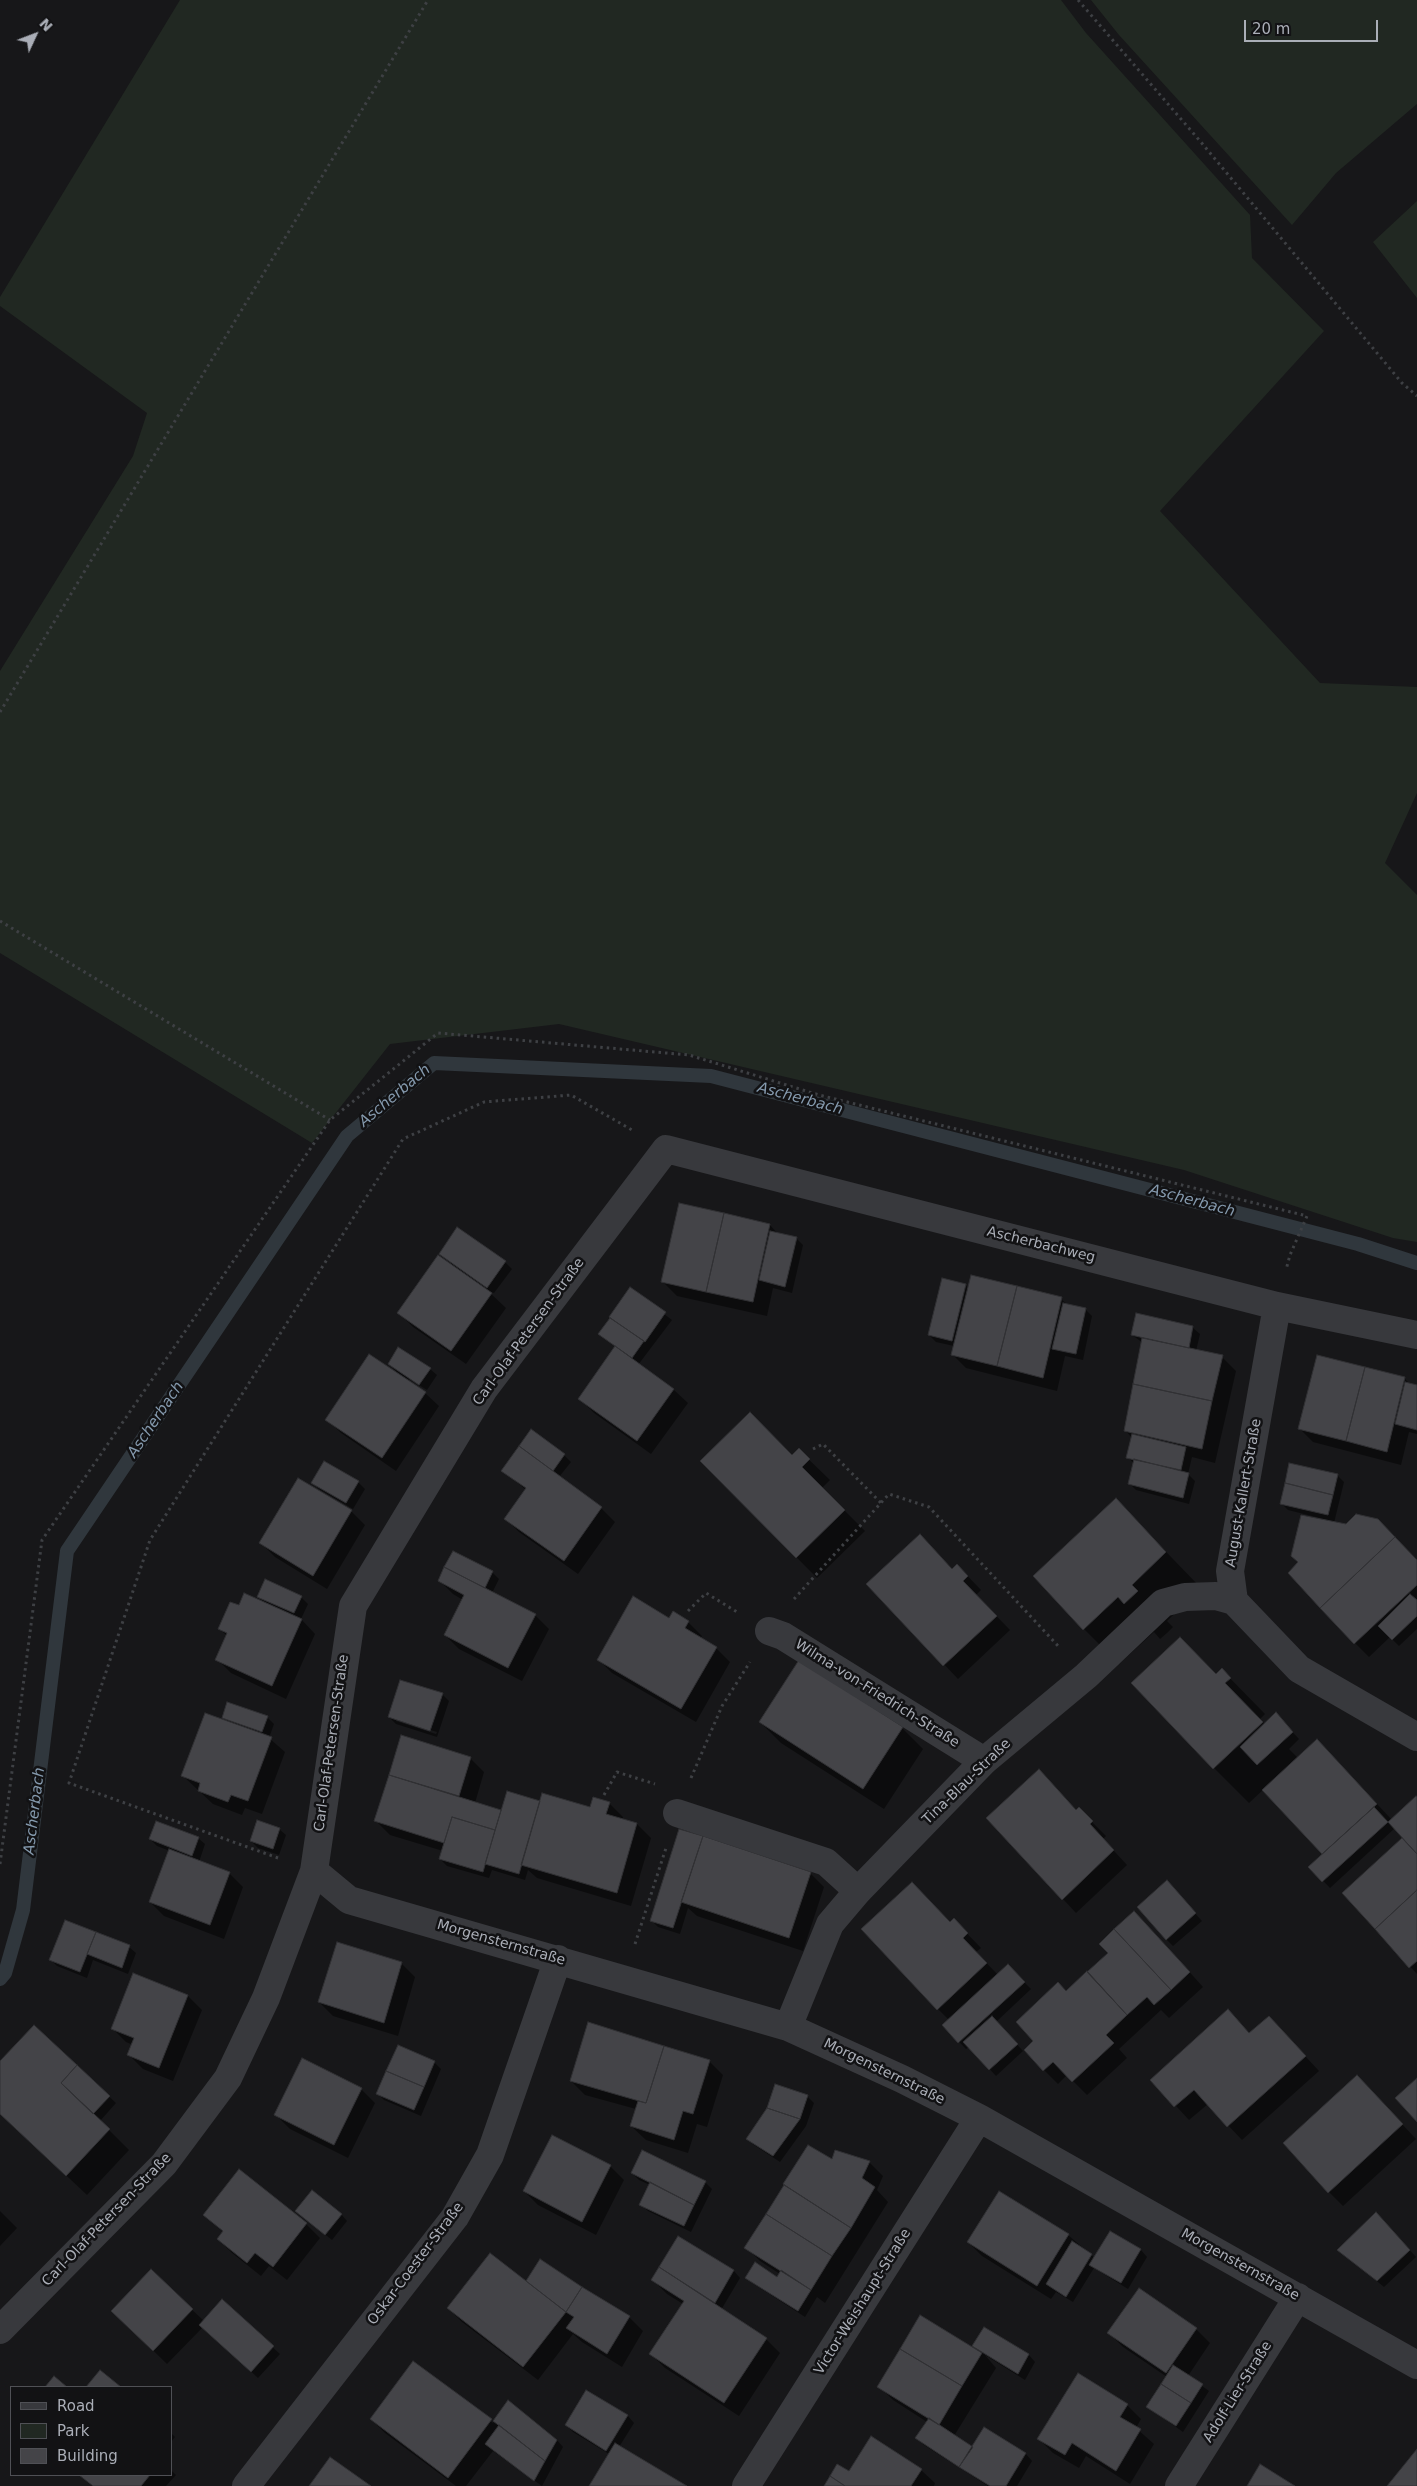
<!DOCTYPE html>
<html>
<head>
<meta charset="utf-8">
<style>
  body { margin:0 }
  #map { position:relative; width:1417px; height:2486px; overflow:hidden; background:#171719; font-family:"DejaVu Sans",sans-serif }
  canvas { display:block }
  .legend { position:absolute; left:10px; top:2386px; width:162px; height:90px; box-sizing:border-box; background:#121214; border:1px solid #4f5055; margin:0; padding:6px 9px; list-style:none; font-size:15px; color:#aaaeb7 }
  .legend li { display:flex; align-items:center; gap:10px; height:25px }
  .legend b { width:25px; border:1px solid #4f5055 }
  .north { position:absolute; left:10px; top:10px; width:50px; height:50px; -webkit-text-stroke:4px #121214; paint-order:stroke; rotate:47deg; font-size:14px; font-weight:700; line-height:20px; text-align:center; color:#aaaeb7 }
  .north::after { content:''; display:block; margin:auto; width:18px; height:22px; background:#aaaeb7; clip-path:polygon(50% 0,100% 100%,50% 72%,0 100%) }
  .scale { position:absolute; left:1244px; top:20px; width:134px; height:22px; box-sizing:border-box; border:2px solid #aaaeb7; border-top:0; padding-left:6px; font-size:15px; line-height:18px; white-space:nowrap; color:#aaaeb7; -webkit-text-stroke:4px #121214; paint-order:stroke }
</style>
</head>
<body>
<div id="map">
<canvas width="1417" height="2486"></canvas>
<ul class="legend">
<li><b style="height:6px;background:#38393d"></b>Road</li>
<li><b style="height:14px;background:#212822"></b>Park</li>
<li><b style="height:14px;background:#444448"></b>Building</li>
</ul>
<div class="north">N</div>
<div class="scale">20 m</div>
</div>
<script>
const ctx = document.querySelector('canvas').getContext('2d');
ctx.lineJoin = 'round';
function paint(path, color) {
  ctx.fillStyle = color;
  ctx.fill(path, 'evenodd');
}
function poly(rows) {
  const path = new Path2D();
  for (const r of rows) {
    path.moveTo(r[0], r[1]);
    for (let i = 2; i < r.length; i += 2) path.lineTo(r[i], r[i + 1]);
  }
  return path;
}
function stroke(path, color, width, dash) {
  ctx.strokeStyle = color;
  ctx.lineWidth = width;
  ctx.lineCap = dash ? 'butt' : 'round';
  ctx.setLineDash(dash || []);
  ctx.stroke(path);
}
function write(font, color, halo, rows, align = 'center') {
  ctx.font = font + ' "DejaVu Sans",sans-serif';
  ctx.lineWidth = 5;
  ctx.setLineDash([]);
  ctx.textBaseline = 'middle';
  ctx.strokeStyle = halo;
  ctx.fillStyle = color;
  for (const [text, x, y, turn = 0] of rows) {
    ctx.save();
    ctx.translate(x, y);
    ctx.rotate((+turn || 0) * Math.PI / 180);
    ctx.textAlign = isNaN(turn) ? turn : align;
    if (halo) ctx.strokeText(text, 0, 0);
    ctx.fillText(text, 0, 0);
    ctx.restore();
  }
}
paint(poly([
  [180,0,1061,0,1086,33,1250,215,1252,258,1324,331,1160,511,1320,683,1417,687,1417,793,1385,863,1417,895,1417,1242,1393,1238,1184,1170,559,1024,390,1044,312,1143,0,953,0,671,133,456,147,413,0,306,0,297],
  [1091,0,1417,0,1417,104,1336,173,1292,225,1119,35],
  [1417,201,1417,298,1373,242]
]), '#212822');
paint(poly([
  [770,1225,778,1234,796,1238,803,1245,792,1293,773,1288,767,1316,677,1296,663,1282],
  [441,1254,505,1262,512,1269,494,1293,488,1291,506,1308,466,1364,413,1327,399,1313,451,1263],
  [965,1285,969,1288,1061,1299,1068,1305,1085,1309,1092,1316,1083,1360,1065,1356,1057,1391,966,1368,952,1354,954,1346,936,1342,929,1335],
  [631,1289,672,1320,638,1365,674,1390,688,1403,651,1454,594,1413,580,1399,616,1347,600,1334],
  [1137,1315,1193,1328,1200,1334,1196,1351,1222,1357,1236,1371,1215,1463,1192,1457,1188,1474,1195,1481,1189,1504,1136,1490,1129,1483,1134,1464,1128,1457,1132,1438,1125,1430,1143,1343,1132,1335],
  [389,1363,430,1369,437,1375,427,1390,409,1379,408,1381,425,1393,439,1406,396,1471,341,1433,327,1419,399,1375],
  [1405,1379,1411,1385,1417,1387,1417,1434,1409,1432,1401,1465,1313,1442,1299,1428],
  [799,1450,830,1480,822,1488,865,1531,817,1578,701,1461,792,1456],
  [564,1455,571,1462,559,1477,601,1508,615,1522,578,1574,519,1532,505,1518,526,1490,503,1470],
  [1337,1475,1344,1482,1334,1523,1417,1561,1417,1629,1399,1646,1390,1637,1369,1657,1355,1643,1299,1563,1328,1520,1288,1510,1281,1503],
  [298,1480,351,1511,365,1525,327,1589,275,1557,261,1543],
  [358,1482,365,1489,353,1509,319,1489,313,1483],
  [1116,1500,1201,1588,1167,1621,1173,1627,1167,1633,1160,1639,1154,1632,1119,1664,1084,1629],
  [957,1565,981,1590,976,1595,1010,1630,958,1679,868,1584,953,1570],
  [492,1572,499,1579,492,1593,535,1615,549,1629,522,1681,459,1649,445,1635,463,1600,453,1594,439,1580],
  [259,1596,301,1597,308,1604,301,1619,315,1634,286,1699,231,1673,217,1659,227,1636,220,1629,265,1604],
  [688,1622,702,1636,700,1639,716,1648,730,1662,696,1722,612,1673,598,1659],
  [799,1662,902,1728,923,1749,884,1809,781,1743,760,1722],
  [1222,1670,1265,1714,1260,1719,1265,1724,1282,1721,1299,1739,1289,1749,1298,1758,1317,1740,1392,1820,1417,1798,1417,1974,1344,1894,1412,1847,1395,1828,1330,1888,1310,1867,1324,1854,1264,1789,1249,1803,1214,1768,1216,1675],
  [442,1694,449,1701,437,1737,396,1724,389,1717],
  [396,1719,437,1732,436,1734,396,1721],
  [223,1717,267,1717,274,1724,269,1738,285,1752,262,1814,245,1808,242,1815,213,1804,183,1776,229,1723],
  [401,1737,470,1758,484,1772,475,1803,502,1812,541,1803,591,1808,609,1803,623,1817,623,1820,637,1824,651,1838,631,1906,537,1878,528,1870,525,1880,492,1870,489,1878,447,1866,440,1859,443,1851,390,1835,376,1821],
  [1079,1809,1106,1836,1103,1839,1127,1865,1076,1913,1063,1899,1077,1811],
  [279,1829,286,1835,279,1855,258,1848,251,1841],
  [679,1830,810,1873,824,1887,803,1951,697,1916,688,1908,680,1934,658,1927,651,1920],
  [198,1838,205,1844,199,1862,229,1873,243,1887,224,1939,164,1916,150,1902,170,1851,157,1846,150,1839],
  [1173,1889,1202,1921,1173,1946,1166,1939],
  [954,1920,981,1948,976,1952,998,1975,1008,1966,1031,1989,996,2022,1023,2051,996,2076,969,2047,966,2049,943,2025,949,2020,938,2009,950,1923],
  [65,1921,129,1947,136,1953,128,1974,93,1960,87,1978,57,1966,50,1959],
  [1148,1926,1203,1987,1169,2018,1161,2010,1119,2049,1127,2058,1087,2095,1067,2075,1058,2084,1044,2070,1035,2041,1067,1992],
  [401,1963,415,1977,398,2036,333,2016,319,2002],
  [133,1975,188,1996,202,2010,173,2081,143,2069,129,2055,133,2045,126,2042,112,2028],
  [1269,2017,1319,2071,1242,2140,1208,2104,1189,2120,1152,2080,1250,2034],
  [709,2061,723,2075,707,2127,697,2124,688,2153,646,2140,631,2126,636,2109,585,2095,571,2081],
  [434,2062,441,2069,421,2116,384,2100,378,2094],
  [0,2063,77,2067,116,2103,100,2121,129,2150,87,2195,0,2113],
  [361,2089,375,2103,348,2158,290,2129,276,2115],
  [1371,2091,1416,2139,1343,2206,1329,2192],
  [807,2096,814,2103,806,2126,780,2162,754,2145,747,2139],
  [553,2137,610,2166,624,2180,596,2235,538,2205,524,2191],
  [808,2146,832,2161,869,2162,883,2176,877,2190,888,2202,825,2303,817,2297,805,2317,754,2284,747,2278,777,2278,780,2274,760,2261,746,2247],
  [240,2171,306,2224,320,2238,287,2280,269,2266,261,2276,232,2253,218,2239,224,2233,205,2215],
  [632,2173,705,2182,712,2189,691,2232,648,2211,641,2204,650,2185,639,2180],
  [0,2211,17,2228,0,2246],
  [296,2211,341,2214,347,2221,332,2240],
  [1383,2220,1416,2257,1384,2287,1339,2250],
  [1110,2232,1141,2250,1147,2257,1128,2289,1094,2268,1073,2302,1056,2292,1051,2299,982,2256,968,2242,1068,2235,1095,2258],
  [678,2238,734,2271,740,2278,721,2310,766,2339,780,2353,739,2416,665,2368,651,2354,683,2304,667,2294,653,2280],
  [151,2271,204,2321,222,2301,280,2354,258,2378,203,2327,167,2364,113,2311],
  [530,2286,629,2317,643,2331,622,2367,582,2342,573,2334,538,2380,462,2322,448,2308],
  [985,2328,1029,2355,1035,2362,1025,2380,985,2355,996,2368,954,2436,973,2448,985,2428,1026,2454,1032,2461,1017,2486,988,2486,924,2445,917,2438,927,2422,893,2400,879,2386,978,2352,974,2346],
  [1196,2329,1210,2343,1188,2376,1209,2391,1183,2432,1148,2407,1167,2377,1123,2347,1109,2333],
  [413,2363,493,2423,508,2402,557,2440,563,2447,542,2486,493,2451,466,2486,456,2486,385,2433,371,2419],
  [587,2392,628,2416,634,2423,619,2447,684,2486,590,2486,609,2454,573,2432,566,2425],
  [1127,2405,1141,2419,1136,2428,1154,2444,1130,2484,1086,2456,1079,2468,1053,2453,1039,2439],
  [171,2433,175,2437,171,2442],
  [171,2470,176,2475,166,2486,92,2486,79,2475,171,2475],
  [921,2470,935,2483,934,2486,825,2486,849,2473]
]), '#0007');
stroke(poly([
  [0,1979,5,1973,23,1910,67,1551,347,1136,434,1063,711,1076,1358,1244,1417,1263]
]), '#30373d', 14);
const building = poly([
  [679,1203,724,1213,706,1292,661,1282,679,1203],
  [724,1213,770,1224,753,1302,706,1292,724,1213],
  [457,1227,506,1261,487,1288,439,1254,457,1227],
  [770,1231,797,1237,785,1287,759,1280,770,1231],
  [438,1255,492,1293,451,1351,397,1313,438,1255],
  [971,1275,1017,1286,997,1366,951,1355,971,1275],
  [942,1278,966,1284,952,1341,928,1335,942,1278],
  [1017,1286,1062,1297,1043,1378,997,1366,1017,1286],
  [630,1287,666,1312,645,1342,609,1317,630,1287],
  [1063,1303,1086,1308,1076,1354,1052,1349,1063,1303],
  [1136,1313,1193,1326,1189,1348,1131,1335,1136,1313],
  [610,1318,644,1341,632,1358,598,1334,610,1318],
  [1142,1338,1223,1355,1212,1401,1133,1384,1142,1338],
  [615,1346,674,1389,637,1441,578,1399,615,1346],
  [398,1347,431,1368,419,1385,388,1364,398,1347],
  [369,1354,426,1392,382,1458,325,1420,369,1354],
  [1317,1355,1365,1367,1346,1441,1298,1429,1317,1355],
  [1365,1367,1405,1377,1387,1452,1346,1441,1365,1367],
  [1405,1382,1417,1385,1417,1430,1395,1424,1405,1382],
  [1133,1384,1212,1401,1202,1449,1124,1431,1133,1384],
  [750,1412,792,1455,799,1448,810,1459,802,1467,845,1510,796,1558,700,1461,750,1412],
  [531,1429,565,1454,553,1471,519,1446,531,1429],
  [1132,1434,1186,1447,1181,1470,1126,1458,1132,1434],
  [519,1446,602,1507,564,1561,504,1519,526,1488,501,1471,519,1446],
  [1134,1459,1189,1473,1183,1498,1128,1484,1134,1459],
  [324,1461,359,1481,346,1503,311,1483,324,1461],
  [1289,1463,1338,1474,1333,1495,1285,1483,1289,1463],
  [298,1478,352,1510,313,1576,259,1543,298,1478],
  [1285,1483,1333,1495,1328,1515,1280,1504,1285,1483],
  [1116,1498,1166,1552,1132,1585,1138,1591,1124,1604,1118,1597,1083,1630,1033,1576,1116,1498],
  [1356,1514,1378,1519,1395,1537,1320,1608,1288,1573,1298,1562,1291,1556,1301,1515,1346,1524,1356,1514],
  [920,1534,952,1569,957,1564,968,1576,963,1581,997,1616,943,1666,866,1584,920,1534],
  [1395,1537,1417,1560,1417,1585,1354,1644,1320,1608,1395,1537],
  [453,1551,493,1571,485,1588,444,1567,453,1551],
  [444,1567,536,1614,508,1668,444,1635,464,1595,438,1581,444,1567],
  [265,1579,302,1596,294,1613,257,1597,265,1579],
  [244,1593,302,1619,272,1686,215,1660,227,1633,218,1629,230,1602,239,1605,244,1593],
  [1410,1594,1417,1600,1417,1616,1392,1640,1378,1626,1410,1594],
  [633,1596,669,1618,673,1611,689,1621,685,1628,717,1647,681,1709,597,1660,633,1596],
  [1180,1637,1216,1674,1222,1668,1231,1678,1225,1683,1263,1722,1213,1769,1131,1683,1180,1637],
  [799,1660,903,1727,863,1789,759,1722,799,1660],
  [400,1680,443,1693,430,1731,388,1717,400,1680],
  [227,1702,268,1716,262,1732,222,1718,227,1702],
  [1276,1712,1293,1732,1257,1765,1240,1747,1276,1712],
  [205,1713,272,1737,248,1801,231,1795,228,1802,198,1791,200,1783,181,1776,205,1713],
  [401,1735,471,1757,459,1796,389,1775,401,1735],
  [1317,1739,1377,1804,1322,1854,1262,1790,1317,1739],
  [1039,1769,1076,1810,1079,1807,1093,1821,1090,1824,1114,1850,1062,1900,986,1818,1039,1769],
  [389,1775,501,1810,495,1830,452,1817,444,1843,374,1821,389,1775],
  [507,1791,540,1801,519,1874,485,1864,507,1791],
  [542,1793,590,1807,593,1797,610,1802,606,1814,637,1823,617,1893,521,1865,542,1793],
  [1416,1796,1417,1797,1417,1854,1388,1822,1416,1796],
  [1374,1807,1388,1822,1322,1882,1308,1867,1374,1807],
  [452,1817,495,1830,483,1872,439,1859,452,1817],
  [257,1820,280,1828,273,1849,250,1841,257,1820],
  [156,1821,199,1837,192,1856,149,1839,156,1821],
  [679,1829,703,1836,673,1928,650,1921,679,1829],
  [703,1836,811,1872,789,1938,681,1902,703,1836],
  [1402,1838,1417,1854,1417,1890,1375,1929,1342,1893,1402,1838],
  [169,1849,230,1872,210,1925,149,1902,169,1849],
  [1167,1880,1196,1913,1166,1940,1137,1907,1167,1880],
  [912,1882,950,1922,954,1918,968,1933,963,1938,987,1963,937,2010,861,1929,912,1882],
  [1417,1890,1417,1961,1409,1968,1375,1929,1417,1890],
  [1134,1911,1190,1972,1171,1990,1114,1929,1134,1911],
  [65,1920,96,1932,80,1972,49,1960,65,1920],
  [1114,1929,1171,1990,1154,2005,1147,1997,1127,2015,1087,1972,1108,1953,1099,1944,1114,1929],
  [96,1932,130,1945,122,1968,87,1954,96,1932],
  [337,1942,402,1962,384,2023,318,2002,337,1942],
  [1008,1964,1025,1982,958,2043,942,2025,1008,1964],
  [1087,1971,1127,2015,1106,2035,1114,2043,1072,2082,1053,2062,1043,2071,1024,2050,1033,2041,1016,2022,1058,1982,1066,1991,1087,1971],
  [133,1973,188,1995,159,2068,127,2055,134,2038,111,2029,133,1973],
  [1228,2009,1249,2033,1269,2016,1306,2056,1227,2127,1194,2090,1174,2107,1150,2080,1228,2009],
  [992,2016,1018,2044,989,2070,963,2042,992,2016],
  [588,2022,664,2046,646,2103,570,2081,588,2022],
  [34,2025,77,2065,61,2083,110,2129,66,2176,0,2114,0,2061,34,2025],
  [398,2045,435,2061,424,2087,386,2071,398,2045],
  [664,2046,710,2060,693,2114,683,2111,674,2140,630,2126,638,2101,646,2103,664,2046],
  [302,2058,362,2088,334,2145,274,2115,302,2058],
  [77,2065,110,2096,93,2114,61,2083,77,2065],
  [386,2071,424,2087,414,2110,376,2094,386,2071],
  [1357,2075,1403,2124,1328,2193,1283,2143,1357,2075],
  [1417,2078,1417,2122,1395,2098,1417,2078],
  [775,2084,808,2095,800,2119,767,2108,775,2084],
  [767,2108,800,2119,773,2156,746,2139,767,2108],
  [552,2135,611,2165,582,2222,523,2191,552,2135],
  [808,2145,832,2159,835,2150,870,2161,862,2178,875,2187,851,2228,783,2184,808,2145],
  [642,2150,706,2181,694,2205,631,2173,642,2150],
  [239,2169,307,2223,273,2267,255,2253,247,2263,217,2239,223,2231,203,2215,239,2169],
  [650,2182,694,2205,684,2226,639,2205,650,2182],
  [784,2185,851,2228,832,2256,766,2214,784,2185],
  [312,2190,342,2214,325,2235,295,2211,312,2190],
  [999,2191,1069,2234,1037,2286,967,2242,999,2191],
  [1376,2212,1410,2250,1377,2281,1337,2250,1376,2212],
  [766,2214,832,2256,811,2290,744,2248,766,2214],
  [1110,2231,1141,2249,1121,2283,1089,2265,1110,2231],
  [678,2236,734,2270,715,2303,659,2267,678,2236],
  [1072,2241,1092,2254,1066,2297,1046,2284,1072,2241],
  [490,2253,566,2312,523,2367,447,2308,490,2253],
  [540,2259,582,2287,566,2312,526,2281,540,2259],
  [755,2262,777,2277,781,2270,811,2290,798,2311,745,2278,755,2262],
  [659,2267,767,2338,724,2403,649,2354,684,2301,651,2280,659,2267],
  [151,2269,193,2309,153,2351,111,2311,151,2269],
  [582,2287,630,2316,607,2354,566,2328,574,2317,566,2312,582,2287],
  [1139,2288,1197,2328,1166,2373,1107,2333,1139,2288],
  [222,2299,274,2346,251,2372,199,2325,222,2299],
  [920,2315,982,2353,962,2386,900,2349,920,2315],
  [984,2327,1029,2354,1018,2374,972,2346,984,2327],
  [900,2349,962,2386,939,2425,877,2387,900,2349],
  [413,2361,492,2419,448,2478,370,2419,413,2361],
  [1173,2365,1203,2384,1191,2403,1161,2384,1173,2365],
  [100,2370,121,2387,86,2387,100,2370],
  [1078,2373,1128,2404,1120,2417,1141,2429,1116,2471,1072,2443,1065,2455,1037,2439,1078,2373],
  [54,2376,67,2387,45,2387,54,2376],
  [1161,2384,1191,2403,1176,2426,1146,2407,1161,2384],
  [586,2390,628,2415,606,2451,565,2425,586,2390],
  [508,2400,557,2440,545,2461,493,2421,508,2400],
  [929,2418,973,2447,959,2467,915,2438,929,2418],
  [499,2425,545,2461,534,2481,485,2444,499,2425],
  [984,2427,1026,2453,1006,2486,990,2486,959,2467,984,2427],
  [871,2436,922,2469,911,2486,845,2486,830,2476,837,2464,849,2471,871,2436],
  [615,2443,687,2486,589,2486,615,2443],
  [1417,2449,1417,2486,1387,2486,1417,2449],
  [330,2457,371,2486,309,2486,330,2457],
  [1260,2464,1295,2486,1247,2486,1260,2464],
  [79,2475,150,2475,141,2486,93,2486,79,2475],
  [830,2476,845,2486,824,2486,830,2476]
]);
paint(building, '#444448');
stroke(building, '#313134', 1);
stroke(poly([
  [1078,0,1200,141,1402,383,1417,396],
  [0,712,428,0],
  [0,921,330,1120],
  [813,1449,823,1444,881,1503],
  [794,1599,889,1494,929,1507,1060,1648],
  [688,1611,706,1593,737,1612],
  [691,1778,722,1706,750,1662],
  [604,1795,617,1772,655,1784],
  [278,1858,69,1783,150,1540,403,1139,484,1102,571,1095,632,1130],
  [0,1864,42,1540,330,1120,438,1033,689,1055,819,1095,1307,1216,1290,1255,1286,1270],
  [635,1944,666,1848]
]), '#3e4044', 3, [2.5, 4]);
stroke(poly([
  [1277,1306,1230,1571,1234,1601,1299,1669,1417,1737],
  [769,1631,783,1636,984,1761],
  [677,1813,826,1862,858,1891],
  [314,1871,349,1900,788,2027,902,2079,979,2118,1417,2365],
  [788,2027,830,1924,858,1891,984,1761,1086,1676,1163,1603,1185,1597,1216,1596,1234,1601],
  [0,2330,164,2164,228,2078,266,1998,314,1871,353,1606,484,1389,666,1149,1277,1306,1417,1335],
  [246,2486,455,2217,490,2155,558,1959],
  [746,2486,979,2118],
  [1179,2486,1298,2297]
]), '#38393d', 28);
write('14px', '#aaaeb7', '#121214', [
  ["Ascherbachweg",1041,1245,14],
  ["Carl-Olaf-Petersen-Straße",529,1332,-54],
  ["August-Kallert-Straße",1244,1493,-80],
  ["Wilma-von-Friedrich-Straße",877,1694,32],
  ["Carl-Olaf-Petersen-Straße",332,1743,-82],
  ["Tina-Blau-Straße",967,1782,-44],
  ["Morgensternstraße",501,1943,16],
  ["Morgensternstraße",884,2072,26],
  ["Carl-Olaf-Petersen-Straße",107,2220,-46],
  ["Oskar-Coester-Straße",416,2264,-53],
  ["Morgensternstraße",1240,2265,29],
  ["Victor-Weishaupt-Straße",863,2302,-58],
  ["Adolf-Lier-Straße",1238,2392,-58]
]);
write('italic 15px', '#859aae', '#121214', [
  ["Ascherbach",395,1096,-40],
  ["Ascherbach",800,1099,15],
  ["Ascherbach",1192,1201,15],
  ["Ascherbach",156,1420,-56],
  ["Ascherbach",35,1811,-83]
]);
</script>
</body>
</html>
